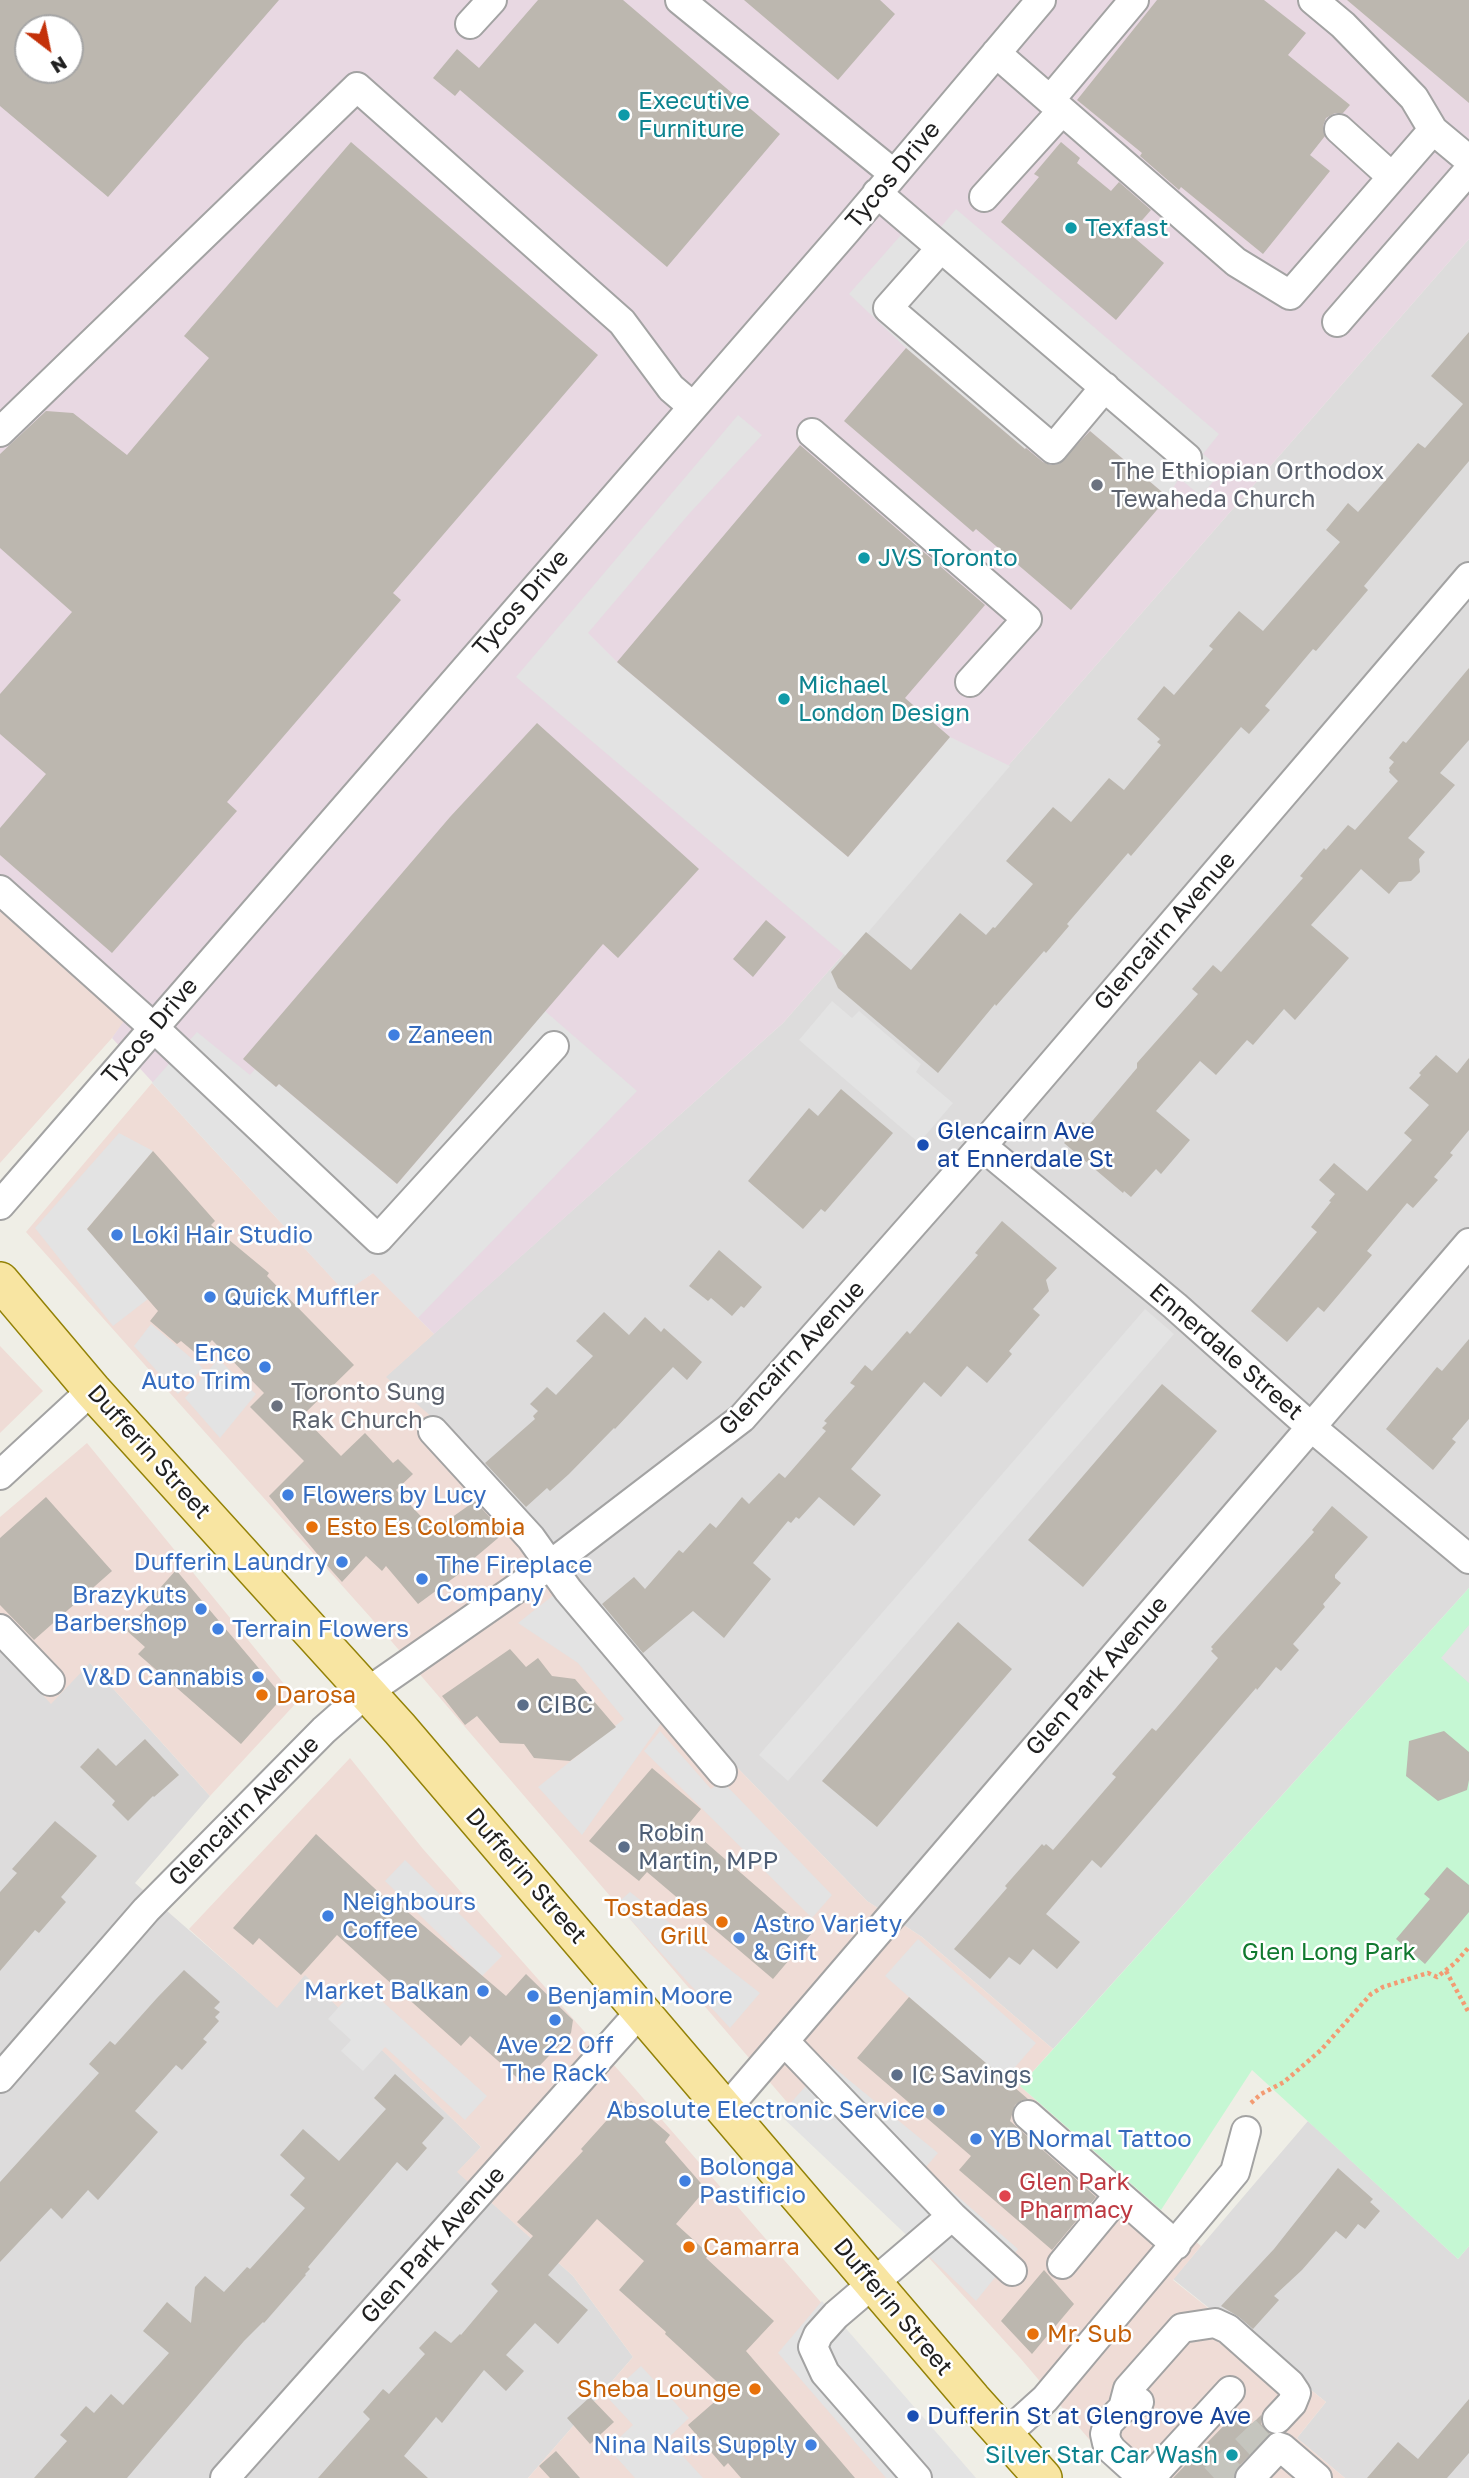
<!DOCTYPE html>
<html>
<head>
<meta charset="utf-8">
<style>
  body { margin:0 }
  #map { position:relative; width:1469px; height:2478px; overflow:hidden; background:#efeee6; font-family:"Golos Text",sans-serif }
  canvas { display:block }
  .north { position:absolute; left:14px; top:14px; width:70px; height:70px; box-sizing:border-box; background:#fff; border:2px solid #a5a5a5; border-radius:50%; rotate:148deg; font-size:19px; font-weight:700; line-height:28px; text-align:center; color:#1f1f1f }
  .north::after { content:''; display:block; margin:auto; width:24px; height:32px; background:#c43109; clip-path:polygon(50% 0,100% 100%,50% 72%,0 100%) }
</style>
</head>
<body>
<div id="map">
<canvas width="1469" height="2478"></canvas>
<div class="north">N</div>
</div>
<script>
const ctx = document.querySelector('canvas').getContext('2d');
ctx.lineJoin = 'round';
function paint(path, color) {
  ctx.fillStyle = color;
  ctx.fill(path, 'evenodd');
}
function poly(rows) {
  const path = new Path2D();
  for (const r of rows) {
    path.moveTo(r[0], r[1]);
    for (let i = 2; i < r.length; i += 2) path.lineTo(r[i], r[i + 1]);
  }
  return path;
}
function stroke(path, color, width, dash) {
  ctx.strokeStyle = color;
  ctx.lineWidth = width;
  ctx.lineCap = dash ? 'butt' : 'round';
  ctx.setLineDash(dash || []);
  ctx.stroke(path);
}
function write(font, color, halo, rows, align = 'center') {
  ctx.font = font + ' "Golos Text",sans-serif';
  ctx.lineWidth = 5;
  ctx.setLineDash([]);
  ctx.textBaseline = 'middle';
  ctx.strokeStyle = halo;
  ctx.fillStyle = color;
  for (const [text, x, y, turn = 0] of rows) {
    ctx.save();
    ctx.translate(x, y);
    ctx.rotate((+turn || 0) * Math.PI / 180);
    ctx.textAlign = isNaN(turn) ? turn : align;
    if (halo) ctx.strokeText(text, 0, 0);
    ctx.fillText(text, 0, 0);
    ctx.restore();
  }
}
paint(poly([
  [1469,239,1469,1588,1053,2049,922,1937,867,1901,618,1645,385,1377,783,1023],
  [0,1649,90,1663,210,1796,135,1883,277,2007,305,1974,481,2147,458,2172,573,2276,633,2357,528,2478,0,2478],
  [1308,2121,1458,2259,1469,2246,1469,2478,1345,2478,1297,2438,1326,2402,1173,2279]
]), '#dddcdc');
paint(poly([
  [0,910,127,1018,112,1038,0,1163],
  [152,1083,345,1292,373,1273,434,1334,386,1377,440,1424,618,1645,867,1901,922,1937,1053,2049,1020,2086,1201,2246,1173,2280,1326,2402,1297,2438,1345,2478,1122,2478,1021,2359,786,2101,380,1628,26,1232],
  [0,1346,43,1391,0,1433],
  [87,1443,298,1701,210,1796,90,1663,51,1704,0,1649,0,1517],
  [350,1758,423,1849,636,2090,974,2478,528,2478,633,2357,573,2276,457,2172,481,2147,305,1975,277,2008,189,1929]
]), '#efdcd6');
paint(poly([
  [0,0,1469,0,1469,239,783,1023,434,1334,373,1273,345,1292,112,1038,126,1018,0,910],
  [28,28,70,28,70,70,28,70]
]), '#e8d8e2');
paint(poly([
  [1469,1588,1469,2246,1458,2259,1252,2070,1161,2210,1020,2086]
]), '#c5f7d3');
paint(poly([
  [956,209,1219,434,1203,454,1223,470,1201,496,1179,478,1168,497,1089,430,1061,462,1033,439,1025,449,906,348,849,294,923,210,940,228],
  [738,415,762,435,688,515,588,633,617,662,848,857,950,737,1010,766,847,957,516,677],
  [832,1001,852,1018,859,1011,921,1064,916,1072,953,1103,919,1143,799,1040],
  [545,1011,637,1091,418,1318,373,1273,345,1292,152,1083,197,1032,250,1075,255,1069,276,1087,279,1084,397,1184],
  [119,1133,153,1151,87,1229,148,1299,113,1326,35,1228],
  [1145,1309,1174,1334,788,1781,759,1755],
  [151,1324,203,1368,178,1394,134,1346],
  [218,1359,256,1394,220,1438,185,1398],
  [555,1594,662,1722,582,1835,538,1787,624,1719,578,1663,518,1623],
  [1469,1625,1469,1683,1441,1658],
  [660,1731,711,1789,722,1781,832,1895,812,1918,644,1751],
  [405,1860,502,1956,482,1976,385,1881],
  [630,1892,760,1993,730,2028,616,1904],
  [918,1939,1036,2043,1004,2080,885,1976],
  [361,1982,487,2096,465,2120,385,2047,363,2071,341,2051,351,2040,328,2019],
  [827,2062,938,2153,925,2168,1018,2249,976,2301,780,2115],
  [822,2301,976,2478,886,2478,778,2353],
  [641,2366,689,2418,667,2439,703,2478,635,2478,608,2448,633,2425,607,2397]
]), '#e3e3e3');
paint(poly([
  [0,0,279,0,108,197,0,106],
  [28,28,70,28,70,70,28,70],
  [538,0,623,0,780,134,667,267,460,90,455,96,433,78,457,49,479,68],
  [744,0,880,0,895,14,838,80],
  [1157,0,1264,0,1306,33,1288,55,1350,105,1343,113,1335,113,1326,118,1323,126,1325,136,1310,155,1330,171,1263,254,1181,187,1179,190,1140,156,1142,153,1077,100],
  [1347,0,1469,0,1469,103],
  [351,142,598,355,393,593,401,600,227,802,237,811,112,953,0,855,0,828,46,774,0,734,0,694,72,612,0,548,0,454,46,411,73,413,127,455,209,358,184,336],
  [1061,142,1080,158,1077,163,1111,191,1119,182,1151,210,1130,234,1164,263,1116,320,1001,222,1039,177,1034,174],
  [1469,332,1469,461,1364,586,1368,590,1316,651,1313,649,1265,706,1270,710,1249,734,1241,727,1131,856,1128,853,1067,924,1069,926,1046,953,1044,951,996,1006,995,1004,938,1073,838,988,831,972,866,932,911,970,960,913,986,935,993,927,995,928,1033,884,1006,861,1053,807,1071,822,1109,778,1124,790,1161,745,1157,742,1160,739,1137,719,1164,686,1174,695,1213,649,1209,646,1239,611,1263,631,1340,542,1326,530,1348,503,1358,512,1418,443,1425,448,1463,404,1431,376],
  [906,348,1025,449,1026,448,1043,462,1051,465,1059,464,1090,431,1168,497,1071,610,976,529,973,532,844,421],
  [800,445,985,605,905,698,950,737,848,857,617,662],
  [1469,668,1469,740,1440,773,1455,785,1408,838,1425,852,1419,859,1420,872,1411,881,1399,882,1389,894,1361,869,1311,925,1349,958,1295,1020,1284,1009,1253,1045,1247,1040,1216,1075,1200,1061,1156,1111,1190,1140,1161,1174,1156,1169,1131,1197,1124,1191,1123,1193,1064,1143,1083,1122,1088,1126,1137,1068,1137,1063,1198,994,1192,989,1213,965,1221,972,1303,878,1300,876,1324,848,1326,850,1348,825,1355,830,1398,781,1389,772,1390,770,1389,768,1394,762,1389,758,1403,741,1406,743],
  [537,723,699,869,618,958,603,944,397,1184,279,1084,276,1087,243,1059,450,817],
  [766,920,786,937,753,977,733,959],
  [1436,1055,1457,1073,1469,1058,1469,1130,1450,1153,1453,1155,1434,1177,1438,1180,1413,1208,1407,1203,1367,1251,1372,1255,1324,1312,1318,1307,1287,1342,1251,1311,1317,1232,1311,1227,1331,1202,1329,1201,1335,1194,1319,1180,1334,1163,1367,1191,1412,1140,1404,1133,1429,1105,1409,1088,1421,1075,1419,1073],
  [841,1089,893,1133,825,1212,821,1209,803,1229,748,1181,809,1108,818,1116],
  [153,1151,215,1221,211,1225,269,1273,267,1276,354,1365,302,1416,341,1456,365,1433,393,1463,398,1459,413,1474,396,1490,434,1530,475,1501,504,1533,465,1566,467,1568,418,1604,386,1566,382,1571,366,1556,342,1582,324,1562,269,1496,304,1461,250,1407,264,1393,212,1340,199,1356,181,1341,177,1344,150,1321,158,1311,87,1229],
  [1002,1221,1057,1268,1046,1280,1049,1291,1033,1309,1040,1315,1009,1351,1012,1354,987,1383,967,1366,941,1397,924,1382,851,1469,881,1495,854,1526,819,1497,799,1519,796,1517,791,1523,788,1521,753,1563,771,1579,724,1638,693,1611,643,1653,602,1604,634,1577,645,1589,679,1550,683,1553,710,1523,716,1528,742,1497,749,1504,779,1473,785,1478,826,1431,822,1428,827,1423,824,1421,855,1386,850,1383,865,1365,872,1371,907,1331,910,1334,978,1255,975,1253],
  [719,1250,762,1287,744,1308,741,1306,732,1316,711,1298,708,1301,689,1286],
  [604,1312,629,1335,645,1317,661,1332,664,1328,702,1362,687,1380,673,1367,615,1429,614,1428,569,1474,550,1491,547,1488,526,1507,485,1463,535,1419,533,1416,538,1411,530,1404,547,1387,556,1395,593,1356,576,1341],
  [1469,1339,1469,1419,1452,1439,1456,1442,1433,1470,1386,1429,1437,1367,1442,1371],
  [1162,1384,1217,1431,1083,1587,1028,1540],
  [46,1497,112,1571,34,1640,0,1605,0,1538],
  [1332,1506,1368,1537,1335,1575,1335,1578,1341,1583,1323,1604,1325,1607,1293,1644,1299,1650,1281,1671,1276,1667,1257,1690,1256,1688,1101,1868,1092,1860,1046,1914,1080,1942,1057,1969,1033,1949,1020,1965,1009,1957,990,1979,954,1949,1007,1888,1005,1886,1042,1844,1044,1846,1046,1844,1053,1850,1116,1777,1112,1774,1152,1728,1156,1731,1176,1708,1218,1658,1211,1651,1213,1649,1211,1647,1314,1532,1312,1530],
  [176,1570,283,1697,241,1744,138,1654,145,1647,126,1630,156,1598,153,1596],
  [958,1622,1012,1669,877,1827,822,1781],
  [510,1649,526,1667,538,1658,552,1676,575,1679,616,1727,570,1761,534,1758,524,1744,500,1743,477,1716,465,1725,442,1696],
  [1444,1731,1469,1752,1469,1780,1467,1790,1438,1801,1406,1776,1409,1741],
  [145,1739,179,1775,154,1797,153,1796,128,1821,112,1805,115,1801,80,1767,98,1748,116,1766],
  [652,1768,701,1809,687,1826,811,1934,773,1979,647,1872,639,1881,589,1841],
  [55,1821,97,1856,61,1897,66,1902,39,1933,35,1930,0,1971,0,1892,17,1873,12,1869],
  [316,1834,386,1899,389,1896,506,1996,526,1974,573,2020,571,2033,523,2083,470,2036,461,2046,337,1935,301,1975,259,1938,253,1945,233,1928],
  [1447,1867,1469,1885,1469,1912,1425,1964,1396,1939,1430,1899,1424,1894],
  [184,1970,220,2002,214,2008,220,2012,215,2017,219,2021,203,2039,207,2042,182,2070,176,2065,135,2111,158,2132,98,2200,88,2190,62,2219,51,2208,0,2262,0,2182,99,2073,89,2064,110,2041,115,2045,157,1998],
  [909,1997,1028,2099,1022,2100,1015,2105,1010,2121,1096,2197,1052,2250,959,2170,971,2156,857,2058],
  [395,2074,444,2118,422,2143,427,2148,407,2171,397,2162,308,2267,310,2269,305,2274,306,2275,264,2323,263,2322,244,2341,127,2478,34,2478,67,2441,60,2435,86,2406,94,2413,111,2394,123,2405,169,2353,143,2331,167,2302,191,2323,195,2287,205,2276,224,2292,247,2267,250,2269,305,2208,290,2195,305,2178,280,2155,303,2129,339,2161,386,2109,374,2098],
  [624,2101,627,2105,631,2101,670,2135,665,2142,706,2189,676,2224,709,2254,706,2258,774,2321,746,2351,855,2478,741,2478,728,2463,724,2467,688,2425,727,2391,665,2334,666,2332,619,2290,644,2261,597,2219,548,2275,588,2310,558,2344,535,2323,506,2355,524,2371,506,2391,484,2370,442,2423,436,2417,404,2456,428,2478,318,2478,370,2419,363,2412,383,2389,389,2394,425,2354,419,2348,435,2331,451,2343,460,2334,461,2335,498,2291,491,2284,533,2236,517,2222,583,2151,581,2149],
  [1338,2168,1373,2199,1370,2202,1380,2211,1365,2229,1358,2224,1346,2239,1336,2231,1302,2270,1274,2296,1279,2300,1253,2329,1239,2317,1221,2306,1274,2249],
  [1044,2270,1074,2304,1032,2354,1001,2321],
  [590,2397,614,2422,590,2444,567,2418],
  [1469,2399,1469,2453,1447,2478,1367,2478,1398,2442,1418,2459],
  [1238,2411,1252,2424,1261,2415,1261,2424,1270,2434,1238,2467,1234,2478,1173,2478],
  [556,2451,580,2478,550,2478,539,2466]
]), '#bcb7af');
stroke(poly([
  [1214,2478,1277,2419]
]), '#c5c5be', 28, [28, 14]);
const minor = poly([
  [680,0,894,174],
  [1313,0,1343,25,1414,98,1433,130],
  [470,24,492,0],
  [996,53,1236,262,1290,295,1433,130,1469,160],
  [1050,100,1134,0],
  [1339,129,1392,177],
  [877,193,1187,458],
  [984,197,1062,111],
  [941,248,888,308,1053,449,1105,387],
  [1337,322,1469,170],
  [0,432,357,87,622,322,671,388,692,406],
  [812,433,1027,619,970,682],
  [0,890,153,1027,378,1239,554,1046],
  [982,1146,1175,1306,1311,1427,1469,1559],
  [0,1205,846,231,1041,0],
  [433,1431,531,1538,568,1590,722,1772],
  [0,1475,92,1390],
  [0,1629,50,1681],
  [784,2041,952,2216],
  [0,2078,146,1910,324,1730,366,1693,550,1565,742,1418,982,1146,1469,577],
  [725,2110,1469,1243],
  [1028,2115,1176,2245],
  [1062,2264,1119,2195],
  [1139,2402,1123,2408,1108,2423,1105,2434,1107,2443,1112,2450,1143,2478],
  [1123,2408,1128,2389,1182,2328,1215,2323,1228,2329,1290,2384,1296,2393,1292,2403,1277,2419],
  [1005,2435,1045,2399,1235,2172,1246,2131],
  [225,2478,641,2011],
  [917,2478,825,2373,813,2347,818,2335,836,2315,952,2216,1012,2271],
  [1150,2478,1230,2391],
  [1250,2478,1279,2447,1282,2448,1317,2478]
]);
const major = poly([
  [0,1281,92,1390,400,1729,972,2399,1043,2478]
]);
stroke(minor, '#a3a3a3', 32);
stroke(major, '#938207', 40);
stroke(poly([
  [1446,1971,1469,2013],
  [1251,2103,1261,2094,1284,2082,1321,2050,1371,1994,1383,1987,1428,1973,1437,1977,1455,1963,1469,1947]
]), '#f39b73', 4.5, [3.5, 3.5]);
stroke(minor, '#fff', 28);
stroke(major, '#f8e5a2', 37);
for (const [x, y, r, color] of [
  [624,115,7,"#0f9aa8"],
  [1071,228,7,"#0f9aa8"],
  [1097,485,7,"#6b7280"],
  [864,558,7,"#0f9aa8"],
  [784,699,7,"#0f9aa8"],
  [394,1035,7,"#3f7fe0"],
  [923,1145,7,"#1a4fb4"],
  [117,1235,7,"#3f7fe0"],
  [210,1297,7,"#3f7fe0"],
  [265,1367,7,"#3f7fe0"],
  [277,1406,7,"#6b7280"],
  [288,1495,7,"#3f7fe0"],
  [312,1527,7,"#e8710a"],
  [342,1562,7,"#3f7fe0"],
  [422,1579,7,"#3f7fe0"],
  [201,1609,7,"#3f7fe0"],
  [218,1629,7,"#3f7fe0"],
  [258,1677,7,"#3f7fe0"],
  [262,1695,7,"#e8710a"],
  [523,1705,7,"#5c6f8a"],
  [624,1847,7,"#5c6f8a"],
  [328,1916,7,"#3f7fe0"],
  [722,1922,7,"#e8710a"],
  [739,1938,7,"#3f7fe0"],
  [483,1991,7,"#3f7fe0"],
  [533,1996,7,"#3f7fe0"],
  [555,2020,7,"#3f7fe0"],
  [897,2075,7,"#5c6f8a"],
  [939,2110,7,"#3f7fe0"],
  [976,2139,7,"#3f7fe0"],
  [685,2181,7,"#3f7fe0"],
  [1005,2196,7,"#e0444e"],
  [689,2247,7,"#e8710a"],
  [1033,2334,7,"#e8710a"],
  [755,2389,7,"#e8710a"],
  [913,2416,7,"#1a4fb4"],
  [811,2445,7,"#3f7fe0"],
  [1232,2455,7,"#0f9aa8"]
]) {
  const dot = new Path2D();
  dot.arc(x, y, r, 0, 2 * Math.PI);
  ctx.fillStyle = color;
  ctx.fill(dot);
  stroke(dot, '#fff', 2.5);
}
write('24px', '#0d838f', '#fff', [
  ["Executive",638,101],
  ["Furniture",638,129],
  ["Texfast",1085,228],
  ["JVS Toronto",878,558],
  ["Michael",798,685],
  ["London Design",798,713],
  ["Silver Star Car Wash",1218,2455,"right"]
], 'left');
write('24px', '#1f1f1f', '#fff', [
  ["Tycos Drive",893,175,-50],
  ["Tycos Drive",521,603,-49],
  ["Glencairn Avenue",1165,931,-49],
  ["Tycos Drive",150,1031,-49],
  ["Ennerdale Street",1226,1352,41],
  ["Glencairn Avenue",792,1358,-47],
  ["Dufferin Street",149,1452,48],
  ["Glen Park Avenue",1097,1676,-49],
  ["Glencairn Avenue",244,1811,-45],
  ["Dufferin Street",526,1876,49],
  ["Glen Park Avenue",433,2245,-48],
  ["Dufferin Street",893,2307,50]
]);
write('24px', '#5b616d', '#fff', [
  ["The Ethiopian Orthodox",1111,471],
  ["Tewaheda Church",1111,499],
  ["Toronto Sung",291,1392],
  ["Rak Church",291,1420]
], 'left');
write('24px', '#366cbe', '#fff', [
  ["Zaneen",408,1035],
  ["Loki Hair Studio",131,1235],
  ["Quick Muffler",224,1297],
  ["Enco",251,1353,"right"],
  ["Auto Trim",251,1381,"right"],
  ["Flowers by Lucy",302,1495],
  ["Dufferin Laundry",328,1562,"right"],
  ["The Fireplace",436,1565],
  ["Company",436,1593],
  ["Brazykuts",187,1595,"right"],
  ["Barbershop",187,1623,"right"],
  ["Terrain Flowers",232,1629],
  ["V&D Cannabis",244,1677,"right"],
  ["Neighbours",342,1902],
  ["Coffee",342,1930],
  ["Astro Variety",753,1924],
  ["& Gift",753,1952],
  ["Market Balkan",469,1991,"right"],
  ["Benjamin Moore",547,1996],
  ["Ave 22 Off",555,2045,"center"],
  ["The Rack",555,2073,"center"],
  ["Absolute Electronic Service",925,2110,"right"],
  ["YB Normal Tattoo",990,2139],
  ["Bolonga",699,2167],
  ["Pastificio",699,2195],
  ["Nina Nails Supply",797,2445,"right"]
], 'left');
write('24px', '#164399', '#fff', [
  ["Glencairn Ave",937,1131],
  ["at Ennerdale St",937,1159],
  ["Dufferin St at Glengrove Ave",927,2416]
], 'left');
write('24px', '#c56008', '#fff', [
  ["Esto Es Colombia",326,1527],
  ["Darosa",276,1695],
  ["Tostadas",708,1908,"right"],
  ["Grill",708,1936,"right"],
  ["Camarra",703,2247],
  ["Mr. Sub",1047,2334],
  ["Sheba Lounge",741,2389,"right"]
], 'left');
write('24px', '#4e5e75', '#fff', [
  ["CIBC",537,1705],
  ["Robin",638,1833],
  ["Martin, MPP",638,1861],
  ["IC Savings",911,2075]
], 'left');
write('24px', '#11792f', '#fff', [
  ["Glen Long Park",1329,1952]
]);
write('24px', '#be3a42', '#fff', [
  ["Glen Park",1019,2182],
  ["Pharmacy",1019,2210]
], 'left');
</script>
</body>
</html>
